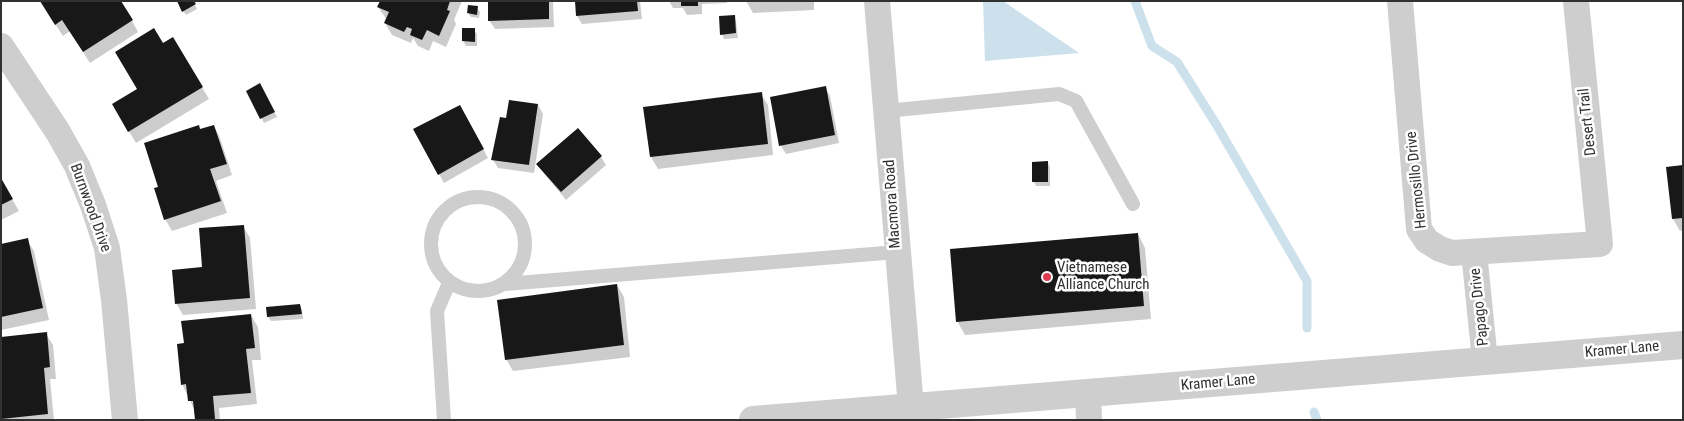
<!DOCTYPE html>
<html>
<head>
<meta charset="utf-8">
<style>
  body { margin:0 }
  #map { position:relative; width:1684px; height:421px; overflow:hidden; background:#fff; font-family:"Roboto Condensed",sans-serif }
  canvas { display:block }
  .frame { position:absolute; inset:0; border:2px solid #313131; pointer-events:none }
</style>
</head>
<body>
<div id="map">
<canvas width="1684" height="421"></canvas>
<div class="frame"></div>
</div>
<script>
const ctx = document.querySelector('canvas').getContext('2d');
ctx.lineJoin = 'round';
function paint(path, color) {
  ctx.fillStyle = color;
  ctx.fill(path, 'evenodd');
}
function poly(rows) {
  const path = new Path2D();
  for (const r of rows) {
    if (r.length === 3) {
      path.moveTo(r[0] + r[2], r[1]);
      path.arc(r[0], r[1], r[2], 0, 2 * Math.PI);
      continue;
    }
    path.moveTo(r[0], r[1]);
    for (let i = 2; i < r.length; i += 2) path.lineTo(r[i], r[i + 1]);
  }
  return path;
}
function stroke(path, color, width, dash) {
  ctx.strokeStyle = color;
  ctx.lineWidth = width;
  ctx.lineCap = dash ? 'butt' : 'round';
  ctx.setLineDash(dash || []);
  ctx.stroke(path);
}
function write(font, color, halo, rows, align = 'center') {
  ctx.font = font + ' "Roboto Condensed",sans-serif';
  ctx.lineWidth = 5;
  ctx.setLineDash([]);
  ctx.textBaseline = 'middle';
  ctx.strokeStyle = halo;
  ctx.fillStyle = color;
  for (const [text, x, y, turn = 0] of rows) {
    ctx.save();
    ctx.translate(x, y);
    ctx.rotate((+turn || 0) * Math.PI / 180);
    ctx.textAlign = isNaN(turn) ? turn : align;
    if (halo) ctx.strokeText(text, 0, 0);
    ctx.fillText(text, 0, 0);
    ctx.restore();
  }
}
paint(poly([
  [983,1,1003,1,1079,53,985,61]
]), '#cde1ec');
paint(poly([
  [40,1,132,21,138,32,90,63,70,31,63,36],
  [193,1,197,9,186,15,178,2],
  [381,1,462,1,454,20,456,24,446,47,433,41,429,51,418,46,413,38,411,43,392,35,385,23,387,20,378,7],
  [489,1,553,1,554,27,495,29,489,20],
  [576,1,640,1,642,19,582,24,577,16],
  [669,1,726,1,727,3,702,4,702,14,687,15,683,8,673,8],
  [746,1,814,1,814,10,753,13],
  [477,8,480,12,479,18,471,17,468,13],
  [734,16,736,21,738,38,724,39,722,34],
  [463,30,474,30,477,34,477,46,466,46,463,41],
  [173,39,209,99,136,143,113,105,139,89,163,45],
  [260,85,277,117,264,123,247,91],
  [825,87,830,96,839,143,786,154,781,146],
  [761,94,768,105,773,155,658,169,651,157,644,108],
  [538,105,543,114,534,173,498,168,493,160,507,120],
  [460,107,488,158,444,183,415,130],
  [214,126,220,138,232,175,216,181,227,213,172,231,165,219,160,188,200,130],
  [601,157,606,165,566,200,543,172,538,164],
  [1048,163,1050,167,1050,186,1036,186,1034,182],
  [1683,167,1683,230,1680,231,1673,219,1668,168],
  [1,180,19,211,1,220],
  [243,226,250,238,256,309,183,315,176,303],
  [1138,234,1145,248,1151,319,965,335,957,321],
  [27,240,34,251,49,320,1,330,1,245],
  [617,285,624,297,630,357,513,371,506,359],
  [300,305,302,310,303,319,271,321,268,317,267,308],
  [251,315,258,327,261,360,252,360,257,404,219,408,220,420,196,420,195,411,182,384,185,344],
  [46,334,53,345,56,379,50,379,54,420,1,420,1,338]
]), '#0003');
stroke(poly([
  [1135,1,1152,46,1177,62,1216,124,1307,281,1307,328],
  [1314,412,1317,420]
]), '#cde1ec', 9);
paint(poly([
  [40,1,121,1,133,20,83,52,62,20,55,25],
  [177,1,194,1,196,4,182,12],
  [380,1,450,1,447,10,450,11,439,36,427,30,422,40,410,35,412,29,407,27,404,32,384,23,389,12,377,7],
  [488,1,549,1,549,19,488,21],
  [575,1,637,1,638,11,576,16],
  [681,1,698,1,698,6,681,6],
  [468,5,478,6,477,15,467,13],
  [735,15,736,33,720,35,719,16],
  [154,28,163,43,173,37,203,87,128,132,112,104,137,89,115,52],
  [462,28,475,28,475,42,462,41],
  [260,83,275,112,260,119,246,91],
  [826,86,835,135,779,146,770,97],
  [762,92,768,144,650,157,643,107],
  [509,100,538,104,529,165,491,160,500,117,506,118],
  [460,105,484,149,438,175,413,129],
  [199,125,200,129,214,125,227,164,210,169,221,201,164,220,154,188,158,187,144,143],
  [578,128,602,156,561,192,536,164],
  [1048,161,1048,182,1032,182,1032,162],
  [1683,165,1683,218,1672,219,1666,167],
  [1,178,13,199,1,205],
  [244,225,250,298,175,304,172,270,202,267,199,228],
  [1138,233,1144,306,956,322,950,249],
  [28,238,43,308,1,317,1,244],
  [617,284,624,345,505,360,497,300],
  [300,304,302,314,267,317,266,307],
  [251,314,255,348,246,349,251,393,213,396,215,419,195,420,193,401,188,401,186,384,181,385,177,344,184,343,181,321],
  [47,332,50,367,44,368,48,414,1,419,1,337]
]), '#181818');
stroke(poly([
  [886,111,1059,94,1076,101,1133,204],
  [478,244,47],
  [505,284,897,252],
  [444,420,437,311,449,283]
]), '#cecece', 14);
stroke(poly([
  [877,1,911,407],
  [1400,1,1419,229,1427,241,1440,249,1452,253,1600,244,1576,1],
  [1,46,58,132,77,166,93,205,107,248,114,300,125,420],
  [1474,252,1485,361],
  [1088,393,1089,420]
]), '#cecece', 26);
stroke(poly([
  [753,420,1683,345]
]), '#cecece', 28);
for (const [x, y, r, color] of [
  [1047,277,5,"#e03b4e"]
]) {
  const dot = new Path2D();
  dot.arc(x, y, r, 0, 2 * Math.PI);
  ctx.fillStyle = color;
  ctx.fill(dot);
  stroke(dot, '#fff', 2);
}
write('15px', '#313131', '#fff', [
  ["Desert Trail",1588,122,-96],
  ["Hermosillo Drive",1417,180,-96],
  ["Macmora Road",893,204,-94],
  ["Burnwood Drive",90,208,70],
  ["Papago Drive",1480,307,-96],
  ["Kramer Lane",1622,350,-5],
  ["Kramer Lane",1218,383,-5]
]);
write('15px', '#313131', '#fff', [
  ["Vietnamese",1057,268],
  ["Alliance Church",1057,285]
], 'left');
</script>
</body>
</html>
